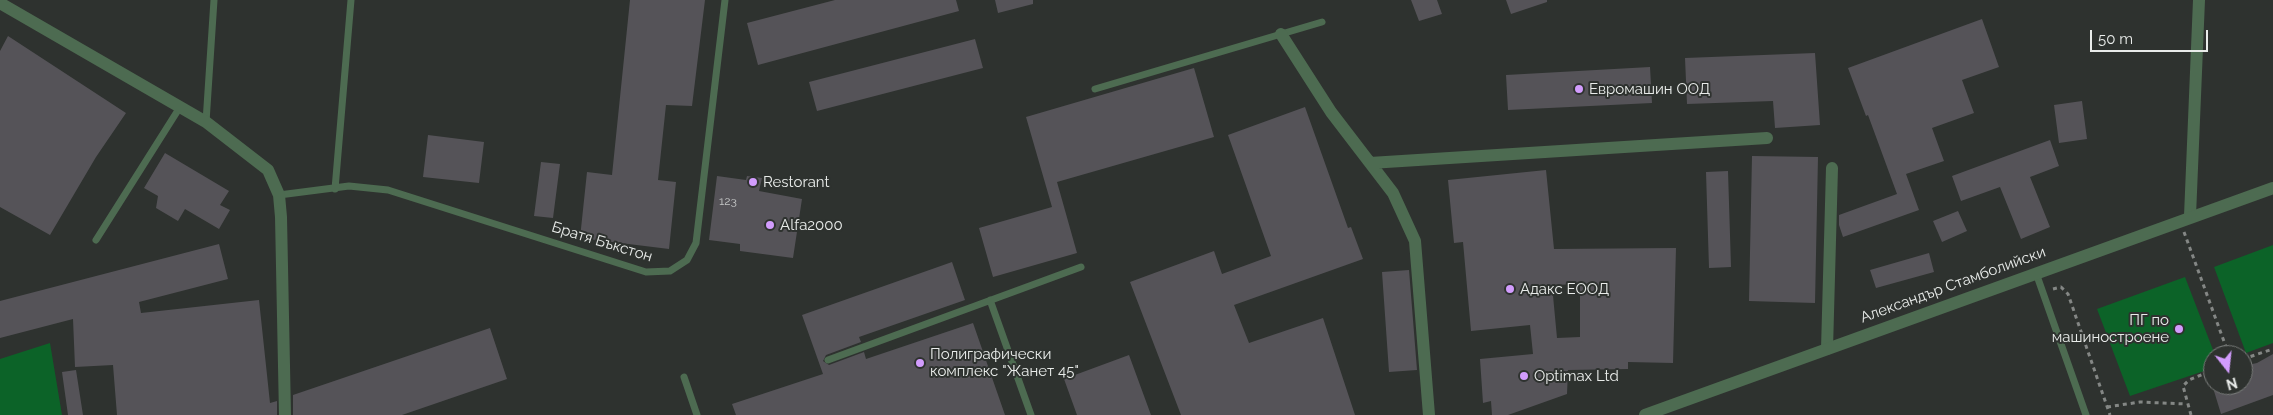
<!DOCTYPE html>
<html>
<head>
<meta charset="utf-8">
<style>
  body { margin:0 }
  #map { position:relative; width:2273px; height:415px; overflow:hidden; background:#2e322f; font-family:Raleway,sans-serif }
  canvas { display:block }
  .north { position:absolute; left:2203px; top:345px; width:50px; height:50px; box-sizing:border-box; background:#2e322f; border:1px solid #797c7a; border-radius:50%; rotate:164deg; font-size:14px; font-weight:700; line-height:20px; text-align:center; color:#e9ecea }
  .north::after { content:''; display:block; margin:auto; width:18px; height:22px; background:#d29cfd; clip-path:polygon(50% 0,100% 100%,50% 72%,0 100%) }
  .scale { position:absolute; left:2090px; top:30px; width:118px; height:22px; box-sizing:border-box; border:2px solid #e9ecea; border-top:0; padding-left:6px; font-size:15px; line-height:18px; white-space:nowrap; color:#e9ecea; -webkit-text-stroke:4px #2e322f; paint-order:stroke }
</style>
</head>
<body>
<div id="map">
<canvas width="2273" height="415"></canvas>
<div class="north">N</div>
<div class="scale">50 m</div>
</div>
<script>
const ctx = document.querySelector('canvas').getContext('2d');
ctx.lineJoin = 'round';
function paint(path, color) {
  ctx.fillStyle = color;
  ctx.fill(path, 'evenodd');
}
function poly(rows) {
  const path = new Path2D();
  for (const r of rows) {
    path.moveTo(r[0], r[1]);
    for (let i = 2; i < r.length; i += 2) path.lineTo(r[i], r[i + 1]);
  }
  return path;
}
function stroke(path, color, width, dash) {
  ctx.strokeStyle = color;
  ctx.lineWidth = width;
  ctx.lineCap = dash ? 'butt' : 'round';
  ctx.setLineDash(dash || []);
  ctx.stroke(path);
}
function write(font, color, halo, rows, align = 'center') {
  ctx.font = font + ' Raleway,sans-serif';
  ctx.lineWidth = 4;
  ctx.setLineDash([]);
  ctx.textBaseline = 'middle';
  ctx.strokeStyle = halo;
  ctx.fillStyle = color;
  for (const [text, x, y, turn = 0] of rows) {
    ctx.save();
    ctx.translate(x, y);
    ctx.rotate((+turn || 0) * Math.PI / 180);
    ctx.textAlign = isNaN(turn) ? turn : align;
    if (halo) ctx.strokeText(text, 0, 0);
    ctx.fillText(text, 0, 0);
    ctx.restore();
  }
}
paint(poly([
  [2273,245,2273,343,2246,353,2214,267],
  [2185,277,2215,355,2213,355,2213,368,2130,396,2097,309],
  [50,343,62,415,0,415,0,359]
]), '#0c6328');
paint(poly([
  [630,0,705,0,692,106,666,105,658,180,676,182,669,249,580,238,587,172,612,175],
  [835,0,956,0,959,11,758,65,747,23],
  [995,0,1033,0,1033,4,998,13],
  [1411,0,1437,0,1442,14,1419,21],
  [1506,0,1547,0,1547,2,1511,14],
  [1982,19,1999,67,1962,80,1974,113,1932,128,1944,161,1906,174,1919,210,1843,237,1839,225,1839,215,1897,194,1868,115,1866,116,1848,68],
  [8,36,126,113,96,157,50,235,0,207,0,51],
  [975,39,983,68,817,111,809,82],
  [1815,53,1820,125,1775,128,1773,101,1687,104,1685,58],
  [1650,67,1652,103,1508,110,1506,75],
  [1194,68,1214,137,1057,182,1077,253,993,277,979,228,1052,207,1026,117],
  [2082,101,2087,139,2059,143,2054,105],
  [1305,107,1348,228,1351,227,1363,259,1234,305,1249,343,1323,318,1355,415,1181,415,1130,282,1214,251,1222,274,1271,256,1228,135],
  [428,135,484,142,479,183,423,177],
  [2050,140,2059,166,2030,177,2050,227,2021,239,2000,187,1961,201,1952,176],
  [165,153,229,191,220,205,230,210,219,229,185,209,178,221,156,208,158,196,144,188],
  [1752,156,1818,157,1815,303,1749,301],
  [541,162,560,164,553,218,534,216],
  [1546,170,1554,249,1676,248,1673,363,1628,362,1628,369,1568,370,1567,394,1508,415,1492,415,1491,401,1483,403,1480,359,1533,354,1530,325,1471,331,1463,242,1454,243,1448,180],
  [1580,284,1580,337,1557,338,1552,285],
  [1728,171,1731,267,1709,268,1706,172],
  [717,176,746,180,747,176,762,178,759,191,802,199,793,258,740,251,740,244,709,240],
  [1958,211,1967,231,1942,242,1933,221],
  [219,244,228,279,139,302,141,313,259,300,270,403,277,401,277,415,117,415,113,365,75,367,73,319,0,338,0,301],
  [1929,253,1934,272,1876,288,1870,270],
  [952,262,965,300,859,337,861,342,826,355,823,361,829,365,864,352,866,359,973,323,1005,415,736,415,732,404,823,374,802,315],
  [1409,270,1417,370,1389,372,1382,272],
  [490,328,507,379,402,415,293,415,293,395],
  [2273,354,2273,395,2221,414,2214,391,2231,385,2243,385,2243,366,2257,363],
  [1129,355,1151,415,1077,415,1064,379],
  [76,370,83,415,68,415,62,372]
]), '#555358');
stroke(poly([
  [2184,232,2229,355],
  [2053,289,2061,287,2068,294,2110,415],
  [2243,359,2273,349],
  [2107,407,2140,402,2186,404],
  [2191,415,2183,386,2189,380,2213,370]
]), '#848785', 3, [4, 4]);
stroke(poly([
  [1095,89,1322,22],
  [206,122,214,0],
  [335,189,351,0],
  [279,195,349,186,388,190,646,272,670,271,687,260,696,243,725,0],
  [96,240,180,107],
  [2036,273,2086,415],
  [990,300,1031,415],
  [828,360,1081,267],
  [684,377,697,415]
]), '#4d6b51', 7);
stroke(poly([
  [0,3,206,122,268,170,279,195,281,217,285,415],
  [1281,34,1331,112,1393,193,1415,241,1429,415],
  [1370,163,1767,138],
  [2190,216,2199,0],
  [1827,349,1832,168]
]), '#4d6b51', 12);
stroke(poly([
  [1645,415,2273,188]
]), '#4d6b51', 12);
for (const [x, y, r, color] of [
  [1579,89,5,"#d29cfd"],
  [753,182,5,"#d29cfd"],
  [770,225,5,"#d29cfd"],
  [1510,289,5,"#d29cfd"],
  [2179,329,5,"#d29cfd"],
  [920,363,5,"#d29cfd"],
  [1524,376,5,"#d29cfd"]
]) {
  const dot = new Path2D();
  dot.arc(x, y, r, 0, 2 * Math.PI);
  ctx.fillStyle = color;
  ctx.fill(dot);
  stroke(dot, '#2e322f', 2);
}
write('12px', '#c4c6c6', null, [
  ["123",728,201]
]);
write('15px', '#e9ecea', '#2e322f', [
  ["Евромашин ООД",1589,89],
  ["Restorant",763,182],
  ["Alfa2000",780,225],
  ["Адакс ЕООД",1520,289],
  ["ПГ по",2169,320,"right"],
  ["машиностроене",2169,337,"right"],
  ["Полиграфически",930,354],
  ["комплекс \"Жанет 45\"",930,371],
  ["Optimax Ltd",1534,376]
], 'left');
write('15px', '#e9ecea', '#2e322f', [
  ["Братя Бъкстон",602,242,17],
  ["Александър Стамболийски",1953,285,-20]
]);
</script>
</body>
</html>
